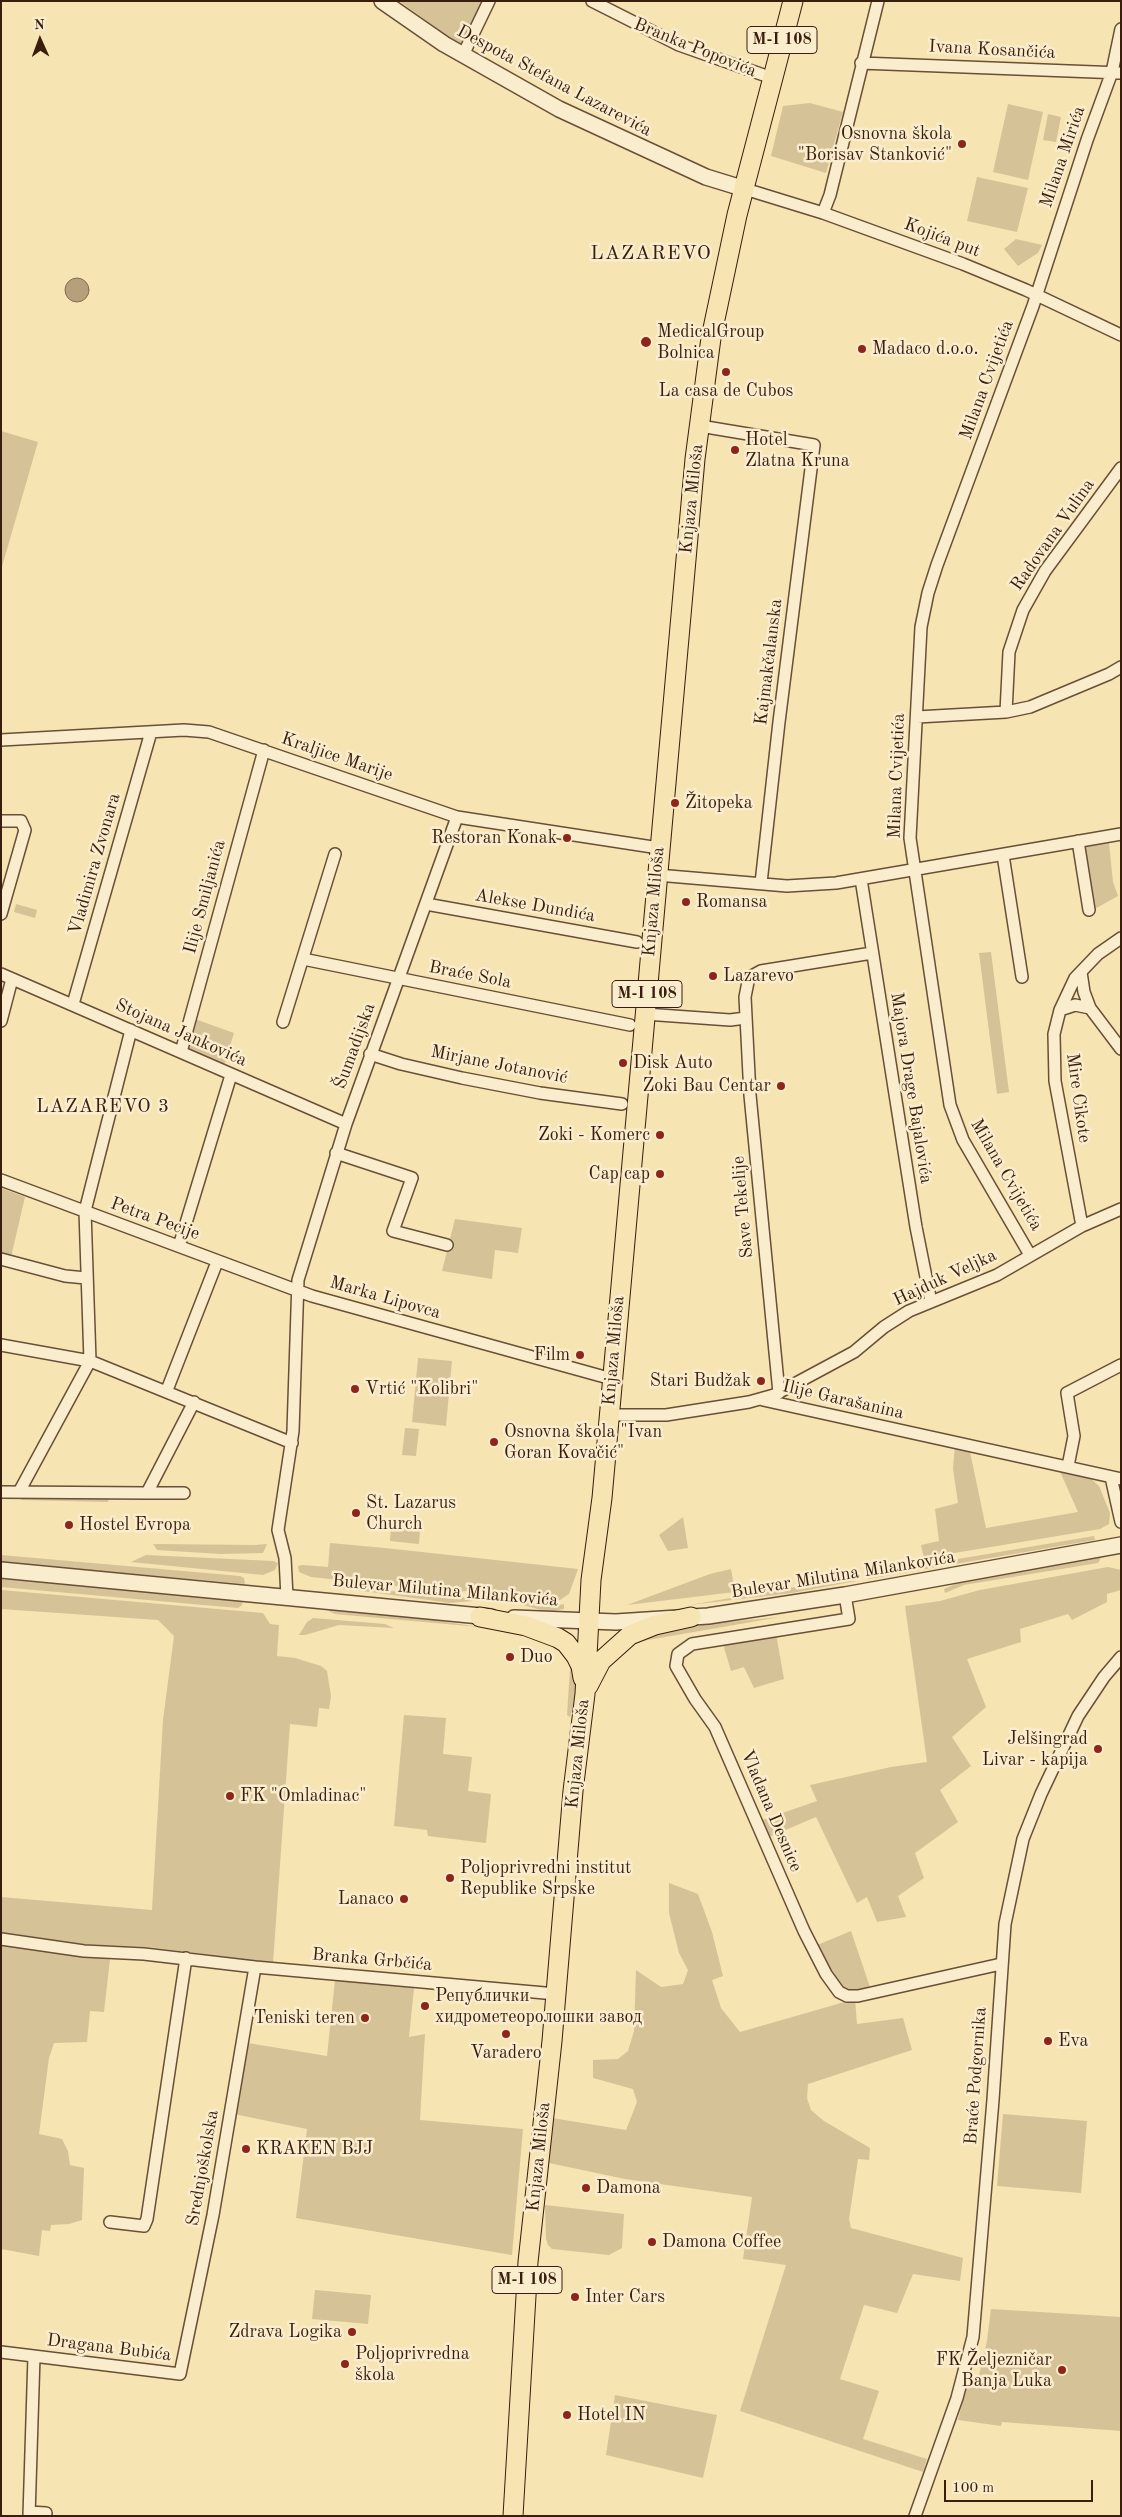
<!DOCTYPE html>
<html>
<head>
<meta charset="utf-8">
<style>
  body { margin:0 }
  #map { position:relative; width:1122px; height:2517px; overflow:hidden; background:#f6e4b3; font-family:"Old Standard TT",serif }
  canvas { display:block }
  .frame { position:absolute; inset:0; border:2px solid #391d0d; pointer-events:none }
  .north { position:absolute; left:15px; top:15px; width:50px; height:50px; -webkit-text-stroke:4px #f9edce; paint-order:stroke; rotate:358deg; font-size:14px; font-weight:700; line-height:20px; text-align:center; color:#391d0d }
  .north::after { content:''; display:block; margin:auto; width:18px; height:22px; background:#391d0d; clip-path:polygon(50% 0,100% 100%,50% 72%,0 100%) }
  .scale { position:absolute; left:944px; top:2480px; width:149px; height:22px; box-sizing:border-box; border:2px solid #391d0d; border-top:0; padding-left:6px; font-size:15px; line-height:18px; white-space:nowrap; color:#391d0d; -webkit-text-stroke:4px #f9edce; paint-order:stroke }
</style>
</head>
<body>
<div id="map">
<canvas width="1122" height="2517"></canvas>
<div class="frame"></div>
<div class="north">N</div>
<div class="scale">100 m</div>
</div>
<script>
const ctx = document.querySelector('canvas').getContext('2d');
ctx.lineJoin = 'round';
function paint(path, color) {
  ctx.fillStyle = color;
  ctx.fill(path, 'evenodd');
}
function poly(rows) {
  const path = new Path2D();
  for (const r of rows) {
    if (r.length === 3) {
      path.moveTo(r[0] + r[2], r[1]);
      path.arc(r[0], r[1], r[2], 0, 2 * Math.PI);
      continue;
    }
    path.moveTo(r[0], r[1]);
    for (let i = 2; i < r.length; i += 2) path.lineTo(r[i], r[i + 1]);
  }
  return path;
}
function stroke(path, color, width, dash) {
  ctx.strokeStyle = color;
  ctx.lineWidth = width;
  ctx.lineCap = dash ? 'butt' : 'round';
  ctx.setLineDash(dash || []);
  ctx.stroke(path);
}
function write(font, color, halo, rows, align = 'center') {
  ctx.font = font + ' "Old Standard TT",serif';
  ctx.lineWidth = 5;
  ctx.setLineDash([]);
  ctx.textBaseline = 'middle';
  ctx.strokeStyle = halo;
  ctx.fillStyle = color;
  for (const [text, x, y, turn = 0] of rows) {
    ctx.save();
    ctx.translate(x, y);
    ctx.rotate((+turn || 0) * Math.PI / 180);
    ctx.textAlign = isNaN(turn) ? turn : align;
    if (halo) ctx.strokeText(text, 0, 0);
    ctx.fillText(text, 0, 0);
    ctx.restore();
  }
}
paint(poly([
  [399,1,483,1,463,47],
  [810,103,843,112,826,173,771,156,783,106],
  [1008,104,1043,112,1028,180,993,172],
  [1048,114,1061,117,1056,142,1043,140],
  [977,177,1028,188,1017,232,967,221],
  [1016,239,1042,245,1038,253,1018,266,1004,249],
  [1,431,38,442,1,570],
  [1109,843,1113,882,1118,896,1091,911,1079,847],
  [16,904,37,910,35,918,14,912],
  [991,952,1009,1092,997,1094,979,953],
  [195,1019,234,1033,224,1066,187,1049],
  [1,1188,25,1197,11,1257,1,1254],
  [455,1219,522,1228,518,1253,495,1250,492,1279,442,1271],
  [418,1358,452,1361,446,1426,412,1422],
  [405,1428,419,1429,416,1456,402,1455],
  [955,1444,969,1447,986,1528,1078,1512,1058,1467,1088,1476,1099,1486,1110,1513,1109,1524,1100,1529,924,1558,921,1545,939,1541,935,1509,958,1503,953,1469],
  [23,1496,109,1498,108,1502,21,1500],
  [683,1517,688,1548,668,1551,659,1535],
  [391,1527,420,1530,419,1544,390,1541],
  [1094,1536,1095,1540,868,1579,869,1574],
  [330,1543,385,1548,578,1569,569,1594,560,1600,550,1601,515,1592,484,1590,453,1592,311,1577,299,1572,298,1566,302,1565,328,1567],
  [153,1544,255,1545,267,1544,263,1553,220,1554,157,1550],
  [1,1555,240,1576,244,1578,245,1584,1,1562],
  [146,1555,273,1561,278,1563,275,1570,263,1575,131,1562],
  [1102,1556,1098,1563,964,1585,945,1593,944,1589,962,1581],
  [1108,1567,1121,1570,1121,1590,1107,1594,1107,1602,1072,1620,1068,1614,1020,1629,1021,1642,967,1659,986,1707,952,1737,971,1766,940,1790,958,1822,915,1853,924,1878,898,1896,906,1917,877,1922,867,1897,857,1903,816,1817,769,1837,762,1820,817,1801,810,1785,891,1767,927,1762,905,1606,940,1601,980,1590],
  [731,1569,735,1592,627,1605,710,1574],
  [854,1577,856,1581,792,1593,689,1605],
  [1,1579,71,1585,243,1601,242,1605,238,1608,192,1604,1,1587],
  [334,1584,449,1598,484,1597,484,1600,450,1603,334,1587],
  [1,1590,263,1613,270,1624,279,1625,277,1656,295,1658,321,1666,327,1671,331,1696,329,1709,319,1708,317,1727,290,1724,273,1963,148,1947,56,1943,54,1953,110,1959,104,2012,90,2011,87,2042,54,2043,49,2058,39,2134,62,2139,68,2151,70,2165,84,2168,82,2220,69,2224,51,2225,50,2231,42,2230,39,2256,1,2249,1,1897,152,1910,163,1720,174,1636,158,1620,1,1609],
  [520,1600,548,1607,564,1604,564,1609,548,1612,520,1604],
  [329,1607,383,1612,479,1627,335,1614,329,1611],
  [780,1617,648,1640,633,1644,642,1636,708,1624],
  [313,1618,385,1624,394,1628,339,1625,305,1635,299,1635,307,1622],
  [776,1634,784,1679,754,1688,744,1667,731,1671,723,1644],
  [571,1654,577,1691,570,1717,567,1715],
  [404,1715,446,1718,443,1754,472,1757,468,1791,491,1794,486,1843,428,1836,427,1830,394,1826],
  [669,1883,698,1894,712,1932,723,1976,712,1980,721,2008,740,2032,855,1999,857,2024,903,2018,912,2050,808,2084,807,2098,811,2110,824,2121,870,2148,869,2160,858,2159,849,2219,851,2228,963,2258,960,2281,913,2274,897,2313,864,2305,840,2379,879,2391,863,2439,927,2459,923,2472,740,2411,786,2265,743,2259,752,2197,625,2179,549,2163,552,2118,626,2130,637,2102,633,2089,593,2078,593,2060,618,2059,628,2051,634,2031,636,1970,661,1987,683,1984,688,1970,679,1953,669,1913],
  [851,1931,871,1990,846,1991,839,1985,815,1946],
  [335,1980,414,1988,409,2037,425,2034,420,2120,523,2129,512,2255,296,2218,307,2129,234,2114,248,2043,327,2056],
  [1003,2114,1087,2121,1081,2193,997,2186],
  [545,2205,624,2214,622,2248,609,2255,552,2249,548,2245,546,2239],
  [315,2290,371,2295,368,2324,312,2319],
  [991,2309,1121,2317,1121,2431,1002,2422,1001,2426,958,2420,966,2387,976,2388,987,2341],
  [615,2395,717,2415,703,2478,606,2455]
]), '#d6c297');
const water = poly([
  [77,290,12]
]);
paint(water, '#b6a07b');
stroke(water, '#846c4f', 1);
const minor = poly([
  [592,1,679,45,772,78],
  [463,55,489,1],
  [861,63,1121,73],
  [745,189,823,213,963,264,1026,290,1121,335],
  [823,213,830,195,878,1],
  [700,426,814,445,779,722,761,883],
  [1006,712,1009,652,1023,610,1045,571,1121,468],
  [917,717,1006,712,1030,707,1109,674,1121,667],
  [1,740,184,730,209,732,457,817,659,848],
  [1,821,21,821,25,830,1,914],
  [1078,841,1089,910],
  [1003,855,1022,977],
  [657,875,787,886,836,883,1121,834],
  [861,879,916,1227,931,1302],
  [426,904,637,942],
  [303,959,630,1025],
  [1081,972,1084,992,1090,1008,1121,1049],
  [1,974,346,1124],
  [73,1004,151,732],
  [1060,1010,1075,1005,1090,1008],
  [645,1014,730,1020,746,1018],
  [1,1021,12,979],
  [283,1022,335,854],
  [181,1052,264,750],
  [370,1054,401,1064,462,1078,540,1093,622,1104],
  [336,1153,412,1178,393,1231,447,1245],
  [1,1180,312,1296,612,1379],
  [1082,1226,1055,1081,1054,1034,1060,1010,1075,978,1098,954,1121,938],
  [179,1246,231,1075],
  [1030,1255,963,1140,950,1105,910,838,921,627,928,593,937,565,1033,306,1087,140,1112,72,1121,29],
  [1,1259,65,1276,86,1278],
  [1,1345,90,1361,292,1443],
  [167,1390,217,1262],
  [779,1393,750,1095,745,997,748,982,750,977,761,971,872,953],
  [763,1400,1121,1479],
  [608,1415,666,1415,749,1402,774,1395,854,1352,884,1327,909,1311,997,1275,1082,1226,1121,1209],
  [1068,1466,1074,1436,1067,1393,1121,1365],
  [1111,1477,1121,1522],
  [1,1492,147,1493,194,1402],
  [19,1492,90,1361,85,1211,131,1030],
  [147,1493,184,1493],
  [845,1595,849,1619,692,1644,678,1654,676,1666,695,1699,715,1727,804,1931,826,1974,839,1992,847,1996,858,1996,1001,1964],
  [287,1597,285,1558,278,1530,293,1431,298,1280,346,1124,457,817],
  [1,1939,84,1951,144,1954,255,1967,556,1994],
  [110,2222,144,2226,147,2219,186,1958],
  [1,2352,180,2374,213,2215,255,1967],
  [29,2512,46,2513],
  [29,2516,34,2356],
  [915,2516,957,2398,973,2337,993,2100,1005,1924,1023,1839,1041,1794,1078,1716,1104,1677,1121,1657]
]);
const tertiary = poly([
  [382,1,444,44,559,109,706,177,745,189],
  [1,1570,491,1617],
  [514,1618,616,1622,708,1616,845,1595,1121,1545]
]);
const primary = poly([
  [480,1617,526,1626,558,1638,566,1643,576,1656,581,1666,583,1678],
  [588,1686,601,1661,630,1635,655,1625,691,1617],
  [513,2516,528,2262,552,2041,573,1791,585,1694,591,1580,602,1498,695,459,711,338,737,215,793,1]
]);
stroke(minor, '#684f36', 14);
stroke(tertiary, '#684f36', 18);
stroke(primary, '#391d0d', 21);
stroke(minor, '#f9edce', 11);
stroke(tertiary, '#f9edce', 15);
stroke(primary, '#f6e4b3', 19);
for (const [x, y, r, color] of [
  [962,144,5,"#8f2418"],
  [646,342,6,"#8f2418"],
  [862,349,5,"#8f2418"],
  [726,372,5,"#8f2418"],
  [735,450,5,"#8f2418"],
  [675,803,5,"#8f2418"],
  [567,838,5,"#8f2418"],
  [686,902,5,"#8f2418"],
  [713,976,5,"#8f2418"],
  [623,1063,5,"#8f2418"],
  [781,1086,5,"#8f2418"],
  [660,1135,5,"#8f2418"],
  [660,1174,5,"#8f2418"],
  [580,1355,5,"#8f2418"],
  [761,1381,5,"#8f2418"],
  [355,1389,5,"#8f2418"],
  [494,1442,5,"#8f2418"],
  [356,1513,5,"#8f2418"],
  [69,1525,5,"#8f2418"],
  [510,1657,5,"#8f2418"],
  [1098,1749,5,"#8f2418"],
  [230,1796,5,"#8f2418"],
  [450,1878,5,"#8f2418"],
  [404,1899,5,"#8f2418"],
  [425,2006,5,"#8f2418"],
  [365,2018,5,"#8f2418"],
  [506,2034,5,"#8f2418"],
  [1048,2041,5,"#8f2418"],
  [246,2149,5,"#8f2418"],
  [586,2188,5,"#8f2418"],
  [652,2242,5,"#8f2418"],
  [575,2297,5,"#8f2418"],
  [352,2332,5,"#8f2418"],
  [345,2364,5,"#8f2418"],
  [1062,2370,5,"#8f2418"],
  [567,2415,5,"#8f2418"]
]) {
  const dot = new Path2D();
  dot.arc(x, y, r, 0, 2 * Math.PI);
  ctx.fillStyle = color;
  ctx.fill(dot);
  stroke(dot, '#f9edce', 2);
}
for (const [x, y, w] of [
  [782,40,70],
  [647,994,70],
  [527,2280,70]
]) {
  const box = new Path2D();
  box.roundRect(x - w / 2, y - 13.5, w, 27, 4);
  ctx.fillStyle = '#f9edce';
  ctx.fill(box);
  stroke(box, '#391d0d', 1);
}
write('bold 16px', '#391d0d', null, [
  ["M-I 108",782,40],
  ["M-I 108",647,994],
  ["M-I 108",527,2280]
]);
write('18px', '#391d0d', '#f9edce', [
  ["Branka Popovića",695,48,22],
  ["Ivana Kosančića",992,50,3],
  ["Despota Stefana Lazarevića",554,81,28],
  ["Milana Mirića",1063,157,-71],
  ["Kojića put",942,238,21],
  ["Milana Cvijetića",987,380,-70],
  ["Knjaza Miloša",692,499,-84],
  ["Radovana Vulina",1053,535,-55],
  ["Kajmakčalanska",769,662,-83],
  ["Kraljice Marije",337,757,19],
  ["Milana Cvijetića",897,776,-88],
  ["Vladimira Zvonara",95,864,-74],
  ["Ilije Smiljanića",205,897,-75],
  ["Knjaza Miloša",654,902,-85],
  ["Alekse Dundića",535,906,10],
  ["Braće Sola",470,975,11],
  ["Stojana Jankovića",181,1033,24],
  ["Šumadijska",355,1046,-70],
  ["Mirjane Jotanović",499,1065,11],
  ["Majora Drage Bajalovića",911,1088,81],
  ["Mire Cikote",1078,1098,82],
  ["Milana Cvijetića",1006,1175,60],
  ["Save Tekelije",743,1207,-95],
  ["Petra Pecije",155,1219,20],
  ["Hajduk Veljka",945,1278,-25],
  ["Marka Lipovca",385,1298,16],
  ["Knjaza Miloša",614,1351,-85],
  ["Ilije Garašanina",843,1400,13],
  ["Bulevar Milutina Milankovića",843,1575,-9],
  ["Bulevar Milutina Milankovića",445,1591,5],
  ["Knjaza Miloša",578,1754,-84],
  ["Vladana Desnice",771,1811,67],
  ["Branka Grbčića",372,1960,5],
  ["Braće Podgornika",976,2076,-86],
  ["Knjaza Miloša",539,2157,-84],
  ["Srednjoškolska",203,2168,-80],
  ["Dragana Bubića",109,2348,7]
]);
write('18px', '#391d0d', '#f9edce', [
  ["Osnovna škola",952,134,"right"],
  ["\"Borisav Stanković\"",952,155,"right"],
  ["MedicalGroup",657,332],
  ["Bolnica",657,353],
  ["Madaco d.o.o.",872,349],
  ["La casa de Cubos",726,391,"center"],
  ["Hotel",745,440],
  ["Zlatna Kruna",745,461],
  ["Žitopeka",685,803],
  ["Restoran Konak",557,838,"right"],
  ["Romansa",696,902],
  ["Lazarevo",723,976],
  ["Disk Auto",633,1063],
  ["Zoki Bau Centar",771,1086,"right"],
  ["Zoki - Komerc",650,1135,"right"],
  ["Cap cap",650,1174,"right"],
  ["Film",570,1355,"right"],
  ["Stari Budžak",751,1381,"right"],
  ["Vrtić \"Kolibri\"",365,1389],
  ["Osnovna škola \"Ivan",504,1432],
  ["Goran Kovačić\"",504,1453],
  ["St. Lazarus",366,1503],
  ["Church",366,1524],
  ["Hostel Evropa",79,1525],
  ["Duo",520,1657],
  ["Jelšingrad",1088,1739,"right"],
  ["Livar - kapija",1088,1760,"right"],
  ["FK \"Omladinac\"",240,1796],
  ["Poljoprivredni institut",460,1868],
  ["Republike Srpske",460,1889],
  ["Lanaco",394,1899,"right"],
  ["Републички",435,1996],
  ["хидрометеоролошки завод",435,2017],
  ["Teniski teren",355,2018,"right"],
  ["Eva",1058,2041],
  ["Varadero",506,2053,"center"],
  ["KRAKEN BJJ",256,2149],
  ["Damona",596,2188],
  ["Damona Coffee",662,2242],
  ["Inter Cars",585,2297],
  ["Zdrava Logika",342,2332,"right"],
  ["Poljoprivredna",355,2354],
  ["škola",355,2375],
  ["FK Željezničar",1052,2360,"right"],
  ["Banja Luka",1052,2381,"right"],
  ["Hotel IN",577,2415]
], 'left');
ctx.letterSpacing = '1px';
write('19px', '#391d0d', '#f9edce', [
  ["LAZAREVO 3",103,1107]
]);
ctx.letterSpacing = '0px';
ctx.letterSpacing = '1px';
write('20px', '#391d0d', '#f9edce', [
  ["LAZAREVO",651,254]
]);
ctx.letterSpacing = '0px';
</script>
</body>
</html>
